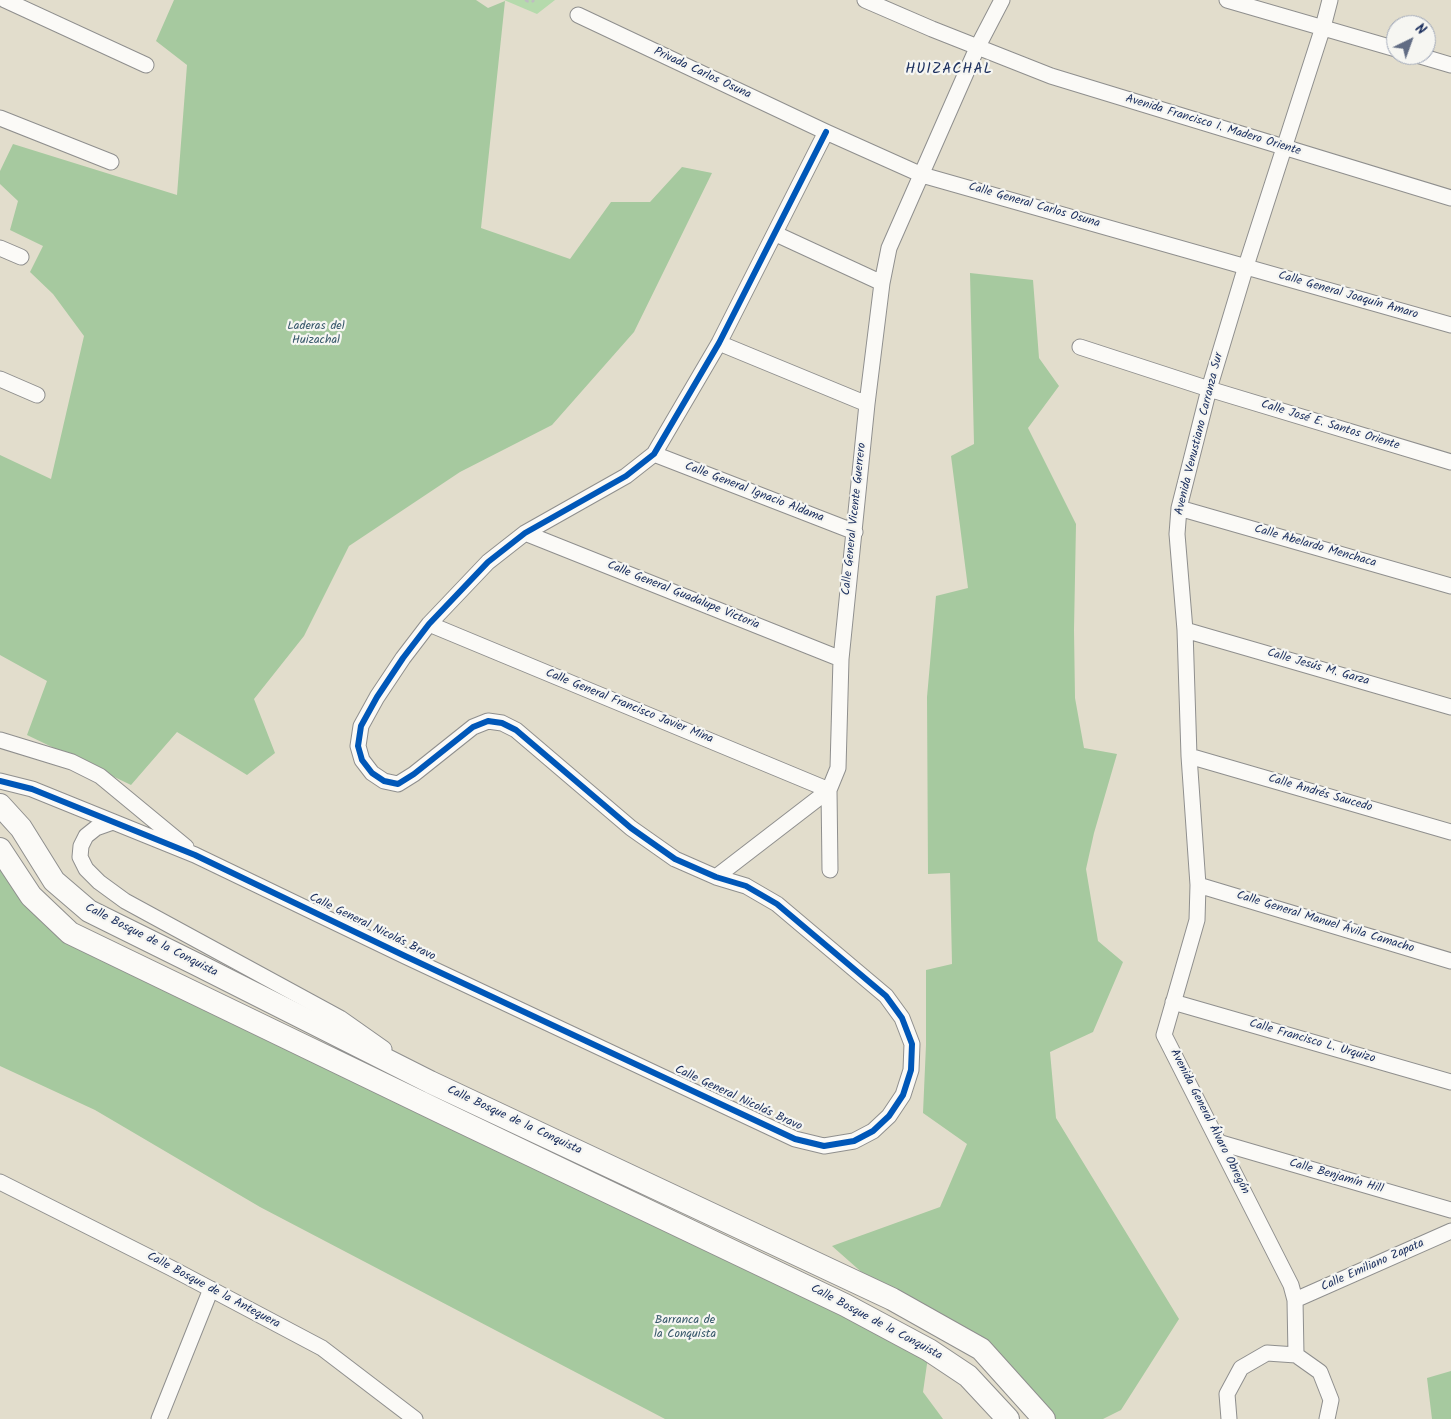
<!DOCTYPE html>
<html>
<head>
<meta charset="utf-8">
<style>
  body { margin:0 }
  #map { position:relative; width:1451px; height:1419px; overflow:hidden; background:#e2ddcc; font-family:Kalam,sans-serif }
  canvas { display:block }
  .north { position:absolute; left:1386px; top:15px; width:50px; height:50px; box-sizing:border-box; background:#f6f6f2; border:1px solid #9ea6b7; border-radius:50%; rotate:42deg; font-size:14px; font-weight:700; line-height:20px; text-align:center; color:#1b2f5e }
  .north::after { content:''; display:block; margin:auto; width:18px; height:22px; background:#616c84; clip-path:polygon(50% 0,100% 100%,50% 72%,0 100%) }
</style>
</head>
<body>
<div id="map">
<canvas width="1451" height="1419"></canvas>
<div class="north">N</div>
</div>
<script>
const ctx = document.querySelector('canvas').getContext('2d');
ctx.lineJoin = 'round';
function paint(path, color) {
  ctx.fillStyle = color;
  ctx.fill(path, 'evenodd');
}
function poly(rows) {
  const path = new Path2D();
  for (const r of rows) {
    path.moveTo(r[0], r[1]);
    for (let i = 2; i < r.length; i += 2) path.lineTo(r[i], r[i + 1]);
  }
  return path;
}
function stroke(path, color, width, dash) {
  ctx.strokeStyle = color;
  ctx.lineWidth = width;
  ctx.lineCap = dash ? 'butt' : 'round';
  ctx.setLineDash(dash || []);
  ctx.stroke(path);
}
function write(font, color, halo, rows, align = 'center') {
  ctx.font = font + ' Kalam,sans-serif';
  ctx.lineWidth = 4.5;
  ctx.setLineDash([]);
  ctx.textBaseline = 'middle';
  ctx.strokeStyle = halo;
  ctx.fillStyle = color;
  for (const [text, x, y, turn = 0] of rows) {
    ctx.save();
    ctx.translate(x, y);
    ctx.rotate((+turn || 0) * Math.PI / 180);
    ctx.textAlign = isNaN(turn) ? turn : align;
    if (halo) ctx.strokeText(text, 0, 0);
    ctx.fillText(text, 0, 0);
    ctx.restore();
  }
}
paint(poly([
  [504,0,555,0,537,14]
]), '#b5daac');
paint(poly([
  [174,0,476,0,488,8,505,1,481,228,570,259,611,202,650,202,682,167,712,173,634,332,552,425,460,472,349,546,304,636,254,699,275,753,247,775,177,732,131,785,27,735,47,681,0,655,0,455,51,479,84,336,53,294,30,272,43,246,10,230,18,201,0,184,0,171,13,144,177,195,187,65,156,41],
  [970,273,1033,280,1039,358,1059,386,1028,428,1076,524,1074,630,1075,698,1084,748,1117,754,1094,833,1086,869,1098,941,1123,962,1093,1032,1050,1052,1056,1118,1179,1319,1121,1410,1103,1419,1044,1419,981,1349,892,1299,832,1246,940,1207,967,1144,923,1113,926,1045,926,970,952,964,950,873,928,874,927,697,936,596,968,588,951,456,974,444],
  [0,849,70,933,929,1350,923,1392,943,1419,665,1419,260,1207,95,1110,0,1066],
  [1451,1371,1451,1419,1432,1419,1427,1378]
]), '#a6c99f');
const minor = poly([
  [5,0,146,65],
  [865,0,932,29,1051,76,1451,198],
  [1227,0,1396,49],
  [578,15,826,132,922,175,1451,325],
  [1417,55,1451,65],
  [0,118,111,162],
  [776,234,882,283],
  [0,248,21,257],
  [719,343,867,404],
  [1080,347,1209,389,1451,462],
  [0,379,37,395],
  [654,454,855,532],
  [1179,508,1451,586],
  [525,533,841,659],
  [429,624,829,790,716,877],
  [1185,630,1451,707],
  [0,740,72,762,100,776,186,847],
  [1189,756,1451,832],
  [0,781,32,789,195,855,405,956,795,1139,824,1146,854,1141,873,1131,889,1116,903,1095,911,1070,912,1044,902,1018,886,996,777,904,746,886,716,877,675,859,631,828,516,730,502,723,488,721,473,727,414,774,398,784,384,781,372,773,362,760,358,746,361,726,377,697,403,658,429,624,488,562,525,533,626,476,654,454,719,343,826,132],
  [113,822,96,828,86,836,81,846,80,857,86,869,99,882,125,901,340,1018,384,1049],
  [830,870,829,790,838,768,841,659,867,404,882,283,889,248,977,48,1002,0],
  [1198,885,1451,961],
  [1173,1002,1451,1082],
  [1221,1143,1451,1210],
  [0,1182,171,1268,322,1348,415,1419],
  [1295,1300,1451,1231],
  [1296,1355,1295,1300,1291,1285,1164,1035,1197,920,1198,885,1189,756,1185,630,1177,534,1179,508,1209,389,1246,266,1323,27,1330,0],
  [159,1419,211,1289],
  [1229,1419,1227,1394,1241,1368,1267,1353,1296,1355,1320,1372,1331,1400,1327,1419]
]);
const secondary = poly([
  [0,805,21,828,54,881,89,911,198,965,430,1082,892,1299,981,1349,1044,1419],
  [0,849,31,896,70,933,447,1115,845,1305,929,1350,968,1376,1008,1419]
]);
stroke(minor, '#8f8f8e', 17);
stroke(secondary, '#8f8f8e', 24);
stroke(poly([
  [525,0,531,3,534,0]
]), '#bdbec0', 2.5, [4, 4]);
stroke(minor, '#fbfaf7', 15);
stroke(secondary, '#fbfaf7', 22);
stroke(poly([
  [0,781,32,789,195,855,405,956,795,1139,824,1146,854,1141,873,1131,889,1116,903,1095,911,1070,912,1044,902,1018,886,996,777,904,746,886,716,877,675,859,631,828,516,730,502,723,488,721,473,727,414,774,398,784,384,781,372,773,362,760,358,746,361,726,377,697,403,658,429,624,488,562,525,533,626,476,654,454,719,343,826,132]
]), '#0057b8', 6);
write('12px', '#1b2f5e', '#f6f6f2', [
  ["Privada Carlos Osuna",702,74,25],
  ["Avenida Francisco I. Madero Oriente",1213,126,17],
  ["Calle General Carlos Osuna",1034,206,16],
  ["Calle General Joaquín Amaro",1348,296,16],
  ["Calle José E. Santos Oriente",1330,426,17],
  ["Avenida Venustiano Carranza Sur",1200,434,-76],
  ["Calle General Ignacio Aldama",754,493,21],
  ["Calle General Vicente Guerrero",855,519,-84],
  ["Calle Abelardo Menchaca",1315,547,16],
  ["Calle General Guadalupe Victoria",683,596,22],
  ["Calle Jesús M. Garza",1318,668,16],
  ["Calle General Francisco Javier Mina",629,707,22],
  ["Calle Andrés Saucedo",1320,794,16],
  ["Calle General Manuel Ávila Camacho",1325,923,17],
  ["Calle General Nicolás Bravo",372,928,26],
  ["Calle Bosque de la Conquista",151,941,27],
  ["Calle Francisco L. Urquizo",1312,1042,16],
  ["Calle General Nicolás Bravo",738,1099,25],
  ["Calle Bosque de la Conquista",514,1121,25],
  ["Avenida General Álvaro Obregón",1209,1122,63],
  ["Calle Benjamín Hill",1336,1177,16],
  ["Calle Emiliano Zapata",1373,1266,-24],
  ["Calle Bosque de la Antequera",213,1291,28],
  ["Calle Bosque de la Conquista",876,1323,28]
]);
write('12px', '#38596b', '#f6f6f2', [
  ["Laderas del",316,327],
  ["Huizachal",316,341],
  ["Barranca de",685,1321],
  ["la Conquista",685,1335]
]);
ctx.letterSpacing = '1px';
write('15px', '#1b2f5e', '#f6f6f2', [
  ["HUIZACHAL",949,70]
]);
ctx.letterSpacing = '0px';
</script>
</body>
</html>
